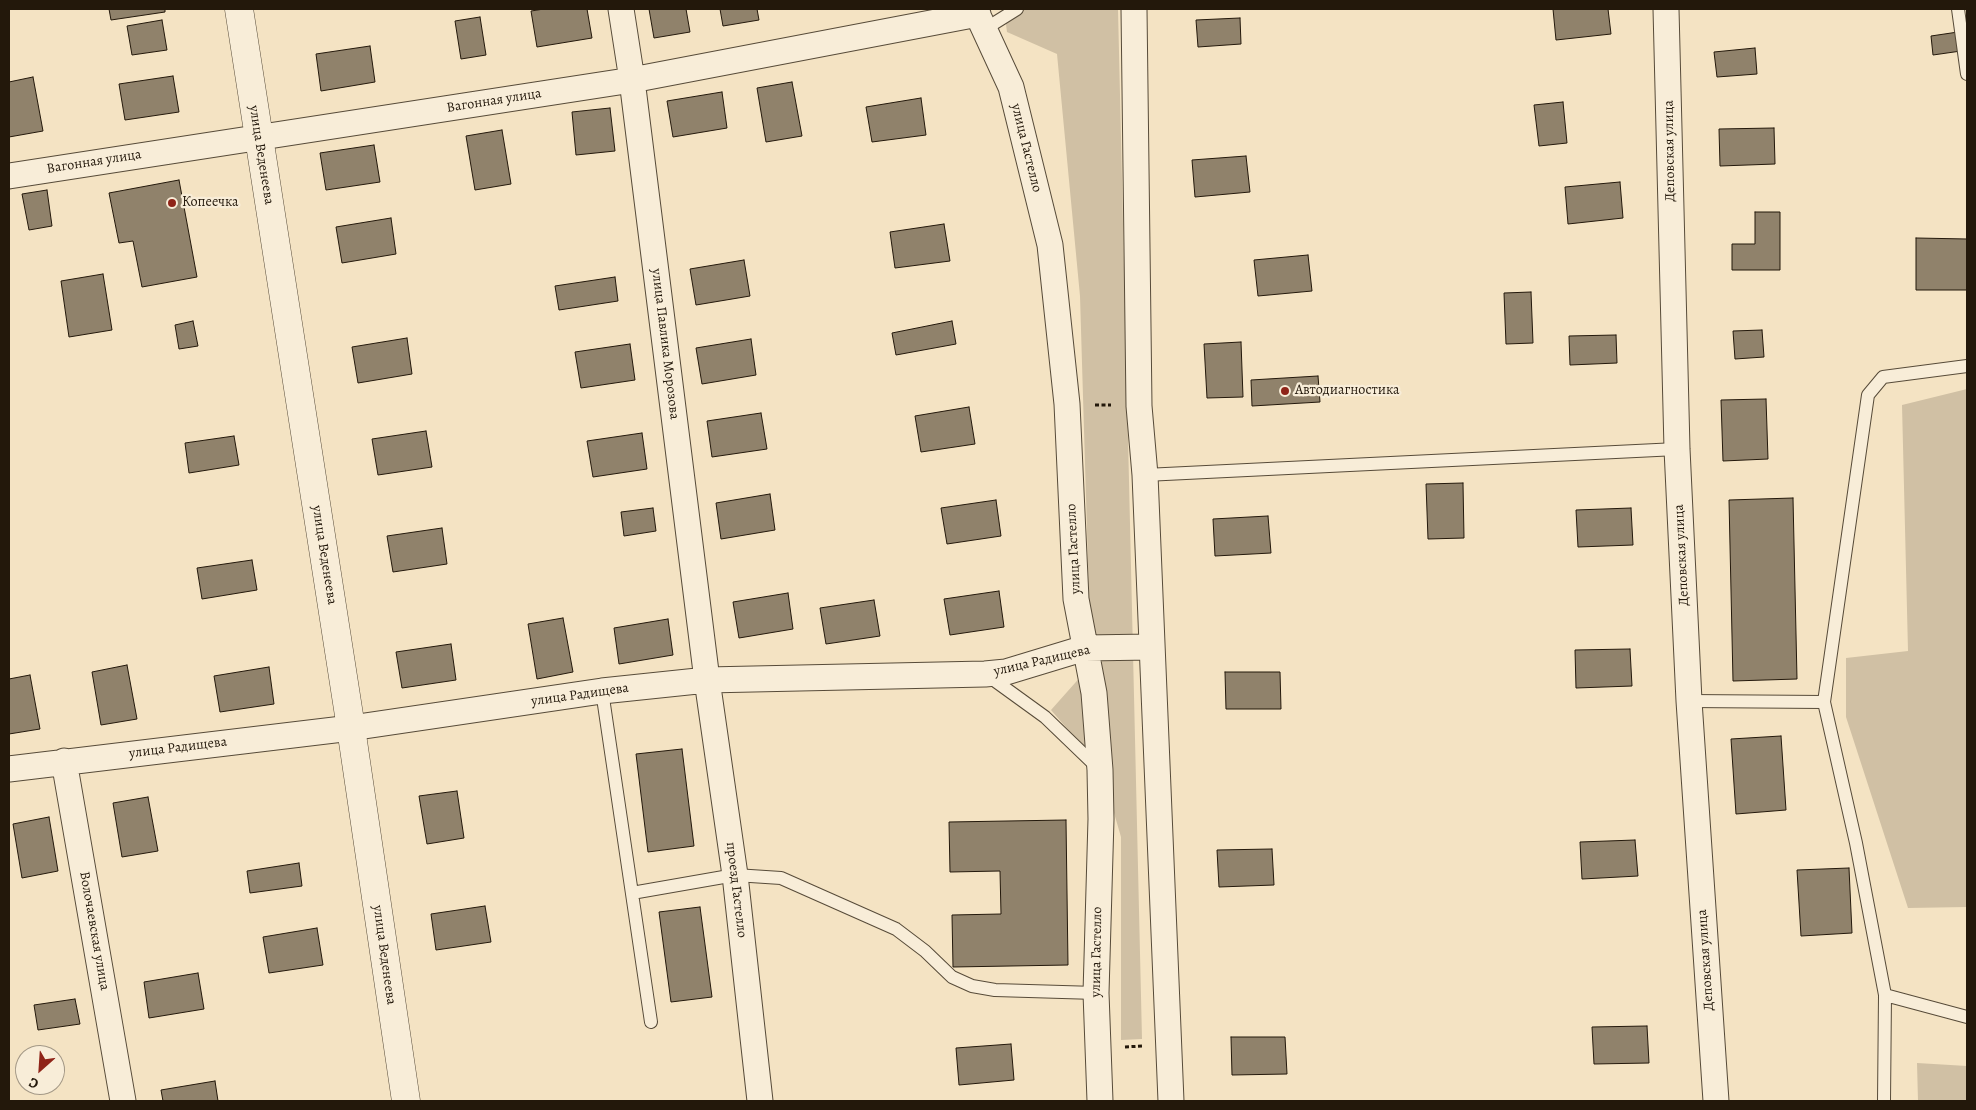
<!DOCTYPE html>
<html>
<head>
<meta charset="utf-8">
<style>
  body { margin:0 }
  #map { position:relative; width:1976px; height:1110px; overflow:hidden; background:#f4e3c3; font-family:Alegreya,serif }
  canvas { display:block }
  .frame { position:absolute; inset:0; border:10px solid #23180b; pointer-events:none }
  .north { position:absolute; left:15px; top:1045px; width:50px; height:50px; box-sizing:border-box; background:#f8edd8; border:1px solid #a39886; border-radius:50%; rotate:206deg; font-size:14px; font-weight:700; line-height:20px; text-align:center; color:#23180b }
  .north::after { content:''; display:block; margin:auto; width:18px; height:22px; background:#8f2418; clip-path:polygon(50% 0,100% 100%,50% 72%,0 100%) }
</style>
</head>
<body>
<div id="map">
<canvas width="1976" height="1110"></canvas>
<div class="frame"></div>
<div class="north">С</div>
</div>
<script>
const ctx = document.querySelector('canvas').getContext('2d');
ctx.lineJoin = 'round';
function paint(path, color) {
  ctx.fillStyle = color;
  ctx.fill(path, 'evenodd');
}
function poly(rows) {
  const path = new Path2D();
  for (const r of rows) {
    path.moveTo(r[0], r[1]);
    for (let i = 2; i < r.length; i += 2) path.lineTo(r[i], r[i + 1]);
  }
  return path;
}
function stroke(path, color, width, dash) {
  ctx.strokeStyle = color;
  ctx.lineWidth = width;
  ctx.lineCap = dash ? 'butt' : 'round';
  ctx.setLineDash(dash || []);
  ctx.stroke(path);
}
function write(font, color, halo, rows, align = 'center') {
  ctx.font = font + ' Alegreya,serif';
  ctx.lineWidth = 4.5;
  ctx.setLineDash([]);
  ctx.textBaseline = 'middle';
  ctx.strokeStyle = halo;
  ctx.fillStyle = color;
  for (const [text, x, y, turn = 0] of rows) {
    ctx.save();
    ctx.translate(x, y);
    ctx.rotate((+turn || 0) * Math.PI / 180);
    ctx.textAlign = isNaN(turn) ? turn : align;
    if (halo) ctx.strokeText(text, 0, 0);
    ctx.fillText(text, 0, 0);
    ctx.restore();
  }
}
paint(poly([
  [1004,9,1118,9,1142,1039,1121,1040,1121,837,1101,768,1051,710,1091,665,1080,296,1057,54,1007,32],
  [1967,389,1967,907,1908,908,1846,717,1846,658,1908,651,1902,405],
  [1917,1063,1967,1066,1967,1101,1918,1101]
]), '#d0c0a4');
const building = poly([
  [109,9,165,9,165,12,111,20,109,9],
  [544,9,587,9,592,38,537,47,531,11,544,9],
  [649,9,686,9,690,32,654,38,649,9],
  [720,9,757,9,759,20,723,26,720,9],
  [1553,9,1608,9,1611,34,1556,40,1553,9],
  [480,17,486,55,461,59,455,21,480,17],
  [1240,18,1241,44,1198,47,1196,20,1240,18],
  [162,20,167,50,132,55,127,26,162,20],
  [1958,32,1961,51,1933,55,1931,36,1958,32],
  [370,46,375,82,321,91,316,54,370,46],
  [1755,48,1757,74,1717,77,1714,52,1755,48],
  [173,76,179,112,125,120,119,84,173,76],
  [33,77,43,131,9,137,9,82,33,77],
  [792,82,802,136,766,142,757,88,792,82],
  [722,92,727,128,673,137,667,101,722,92],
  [921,98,926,135,872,142,866,107,921,98],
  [1563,102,1567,143,1539,146,1534,105,1563,102],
  [610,108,615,151,576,155,572,112,610,108],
  [1774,128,1775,164,1720,166,1719,129,1774,128],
  [502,130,511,184,475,190,466,136,502,130],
  [374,145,380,182,326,190,320,153,374,145],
  [1246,156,1250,192,1195,197,1192,160,1246,156],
  [179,180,197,277,142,287,133,241,119,243,109,193,179,180],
  [1620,182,1623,218,1568,224,1565,187,1620,182],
  [47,190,52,226,29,230,22,194,47,190],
  [1755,212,1780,212,1780,270,1732,270,1732,244,1755,244,1755,212],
  [391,218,396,254,342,263,336,227,391,218],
  [944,224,950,261,895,268,890,232,944,224],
  [1916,238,1967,239,1967,290,1916,290,1916,238],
  [1308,255,1312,291,1258,296,1254,260,1308,255],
  [744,260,750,296,696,305,690,269,744,260],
  [103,274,112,330,69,337,61,281,103,274],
  [615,277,618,301,559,310,555,286,615,277],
  [1531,292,1533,343,1506,344,1504,293,1531,292],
  [193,321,198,346,179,349,175,325,193,321],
  [952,321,956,344,896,355,892,333,952,321],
  [1762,330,1764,357,1735,359,1733,331,1762,330],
  [1616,335,1617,363,1570,365,1569,336,1616,335],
  [407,338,412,374,358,383,352,347,407,338],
  [751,339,756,375,702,384,696,348,751,339],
  [1241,342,1243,397,1207,398,1204,344,1241,342],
  [630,344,635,380,581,388,575,352,630,344],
  [1318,376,1320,402,1252,406,1251,380,1318,376],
  [1766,399,1768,459,1723,461,1721,400,1766,399],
  [969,407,975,444,921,452,915,416,969,407],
  [761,413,767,449,712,457,707,421,761,413],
  [426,431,432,467,378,475,372,439,426,431],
  [642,433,647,469,593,477,587,441,642,433],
  [234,436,239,465,189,473,185,443,234,436],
  [1463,483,1464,538,1428,539,1426,484,1463,483],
  [770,494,775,530,721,539,716,503,770,494],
  [1793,498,1797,679,1733,681,1729,500,1793,498],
  [996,500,1001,536,947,544,941,508,996,500],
  [653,508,656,531,624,536,621,512,653,508],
  [1631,508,1633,545,1578,547,1576,510,1631,508],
  [1268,516,1271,553,1215,556,1213,519,1268,516],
  [442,528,447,564,393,572,387,536,442,528],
  [252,560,257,590,202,599,197,568,252,560],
  [999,591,1004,627,950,635,944,599,999,591],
  [788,593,793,629,739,638,733,602,788,593],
  [874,600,880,636,826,644,820,608,874,600],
  [563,618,573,672,537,679,528,624,563,618],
  [668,619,673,655,619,664,614,628,668,619],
  [451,644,456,680,402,688,396,652,451,644],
  [1630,649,1632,686,1576,688,1575,650,1630,649],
  [127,665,137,719,101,725,92,672,127,665],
  [269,667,274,704,220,712,214,676,269,667],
  [1225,672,1280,672,1281,709,1226,709,1225,672],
  [30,675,40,729,9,734,9,679,30,675],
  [1781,736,1786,810,1736,814,1731,739,1781,736],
  [682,749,694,846,648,852,636,754,682,749],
  [457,791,464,838,427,844,419,796,457,791],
  [148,797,158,851,122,857,113,803,148,797],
  [49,817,58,871,22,878,13,824,49,817],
  [1066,820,1068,965,953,967,952,915,1001,914,1000,871,950,872,949,822,1066,820],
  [1635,840,1638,876,1582,879,1580,842,1635,840],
  [1272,849,1274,885,1219,887,1217,850,1272,849],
  [299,863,302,886,250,893,247,871,299,863],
  [1849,868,1852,933,1801,936,1797,870,1849,868],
  [485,906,491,942,436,950,431,914,485,906],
  [700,907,712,997,671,1002,659,912,700,907],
  [317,928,323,965,269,973,263,937,317,928],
  [198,973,204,1009,149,1018,144,982,198,973],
  [75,999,80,1024,38,1030,34,1005,75,999],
  [1647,1026,1649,1063,1594,1064,1592,1027,1647,1026],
  [1231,1037,1285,1037,1287,1074,1232,1075,1231,1037],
  [1011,1044,1014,1080,959,1085,956,1048,1011,1044],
  [215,1081,218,1101,163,1101,161,1090,215,1081]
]);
paint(building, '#90826b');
stroke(building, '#23180b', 1);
const service = poly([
  [1958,9,1967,74],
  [985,29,1017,9],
  [1145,475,1677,449],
  [987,675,1045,717,1098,768],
  [602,691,651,1022],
  [1689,701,1824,702],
  [632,893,735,875,781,878,896,929,925,951,952,977,972,986,995,990,1096,993],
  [1885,995,1967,1017],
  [1884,1101,1885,995,1856,843,1824,702,1868,395,1883,377,1967,366]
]);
const minor = poly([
  [621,9,632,80,707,680,735,875,760,1101],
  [975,9,1011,87,1050,245,1067,404,1076,599,1094,693,1100,770,1101,819,1096,993,1100,1101],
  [1134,9,1139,406,1145,475,1171,1101],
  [1666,9,1677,449,1689,701,1716,1101],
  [9,176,632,80,978,14],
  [64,761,123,1101],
  [9,769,351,728,602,691,707,680,985,674,1006,672,1085,648,1151,647]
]);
const tertiary = poly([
  [239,9,351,728,406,1101]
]);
stroke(service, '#574b39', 14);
stroke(minor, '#574b39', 27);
stroke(tertiary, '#574b39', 29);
stroke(poly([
  [1095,405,1111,405],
  [1125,1047,1142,1046]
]), '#23180b', 3, [4, 2.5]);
stroke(service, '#f8edd8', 12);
stroke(minor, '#f8edd8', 25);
stroke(tertiary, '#f8edd8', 28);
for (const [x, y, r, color] of [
  [172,203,5,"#8f2418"],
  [1285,391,5,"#8f2418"]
]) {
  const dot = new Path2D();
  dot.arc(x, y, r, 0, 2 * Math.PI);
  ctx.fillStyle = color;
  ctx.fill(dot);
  stroke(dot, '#f8edd8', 2);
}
write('14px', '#23180b', '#f8edd8', [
  ["Вагонная улица",494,101,-9],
  ["улица Гастелло",1026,148,76],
  ["Деповская улица",1670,151,-91],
  ["улица Веденеева",261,155,81],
  ["Вагонная улица",94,162,-9],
  ["улица Павлика Морозова",665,344,83],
  ["улица Гастелло",1074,549,-93],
  ["улица Веденеева",324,555,81],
  ["Деповская улица",1682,555,-93],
  ["улица Радищева",1042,661,-13],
  ["улица Радищева",580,695,-8],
  ["улица Радищева",178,748,-7],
  ["проезд Гастелло",736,890,83],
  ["Волочаевская улица",94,931,80],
  ["улица Гастелло",1097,952,-89],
  ["улица Веденеева",384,955,82],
  ["Деповская улица",1706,960,-94]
]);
write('14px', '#23180b', '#f8edd8', [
  ["Копеечка",182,203],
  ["Автодиагностика",1295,391]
], 'left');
</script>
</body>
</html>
